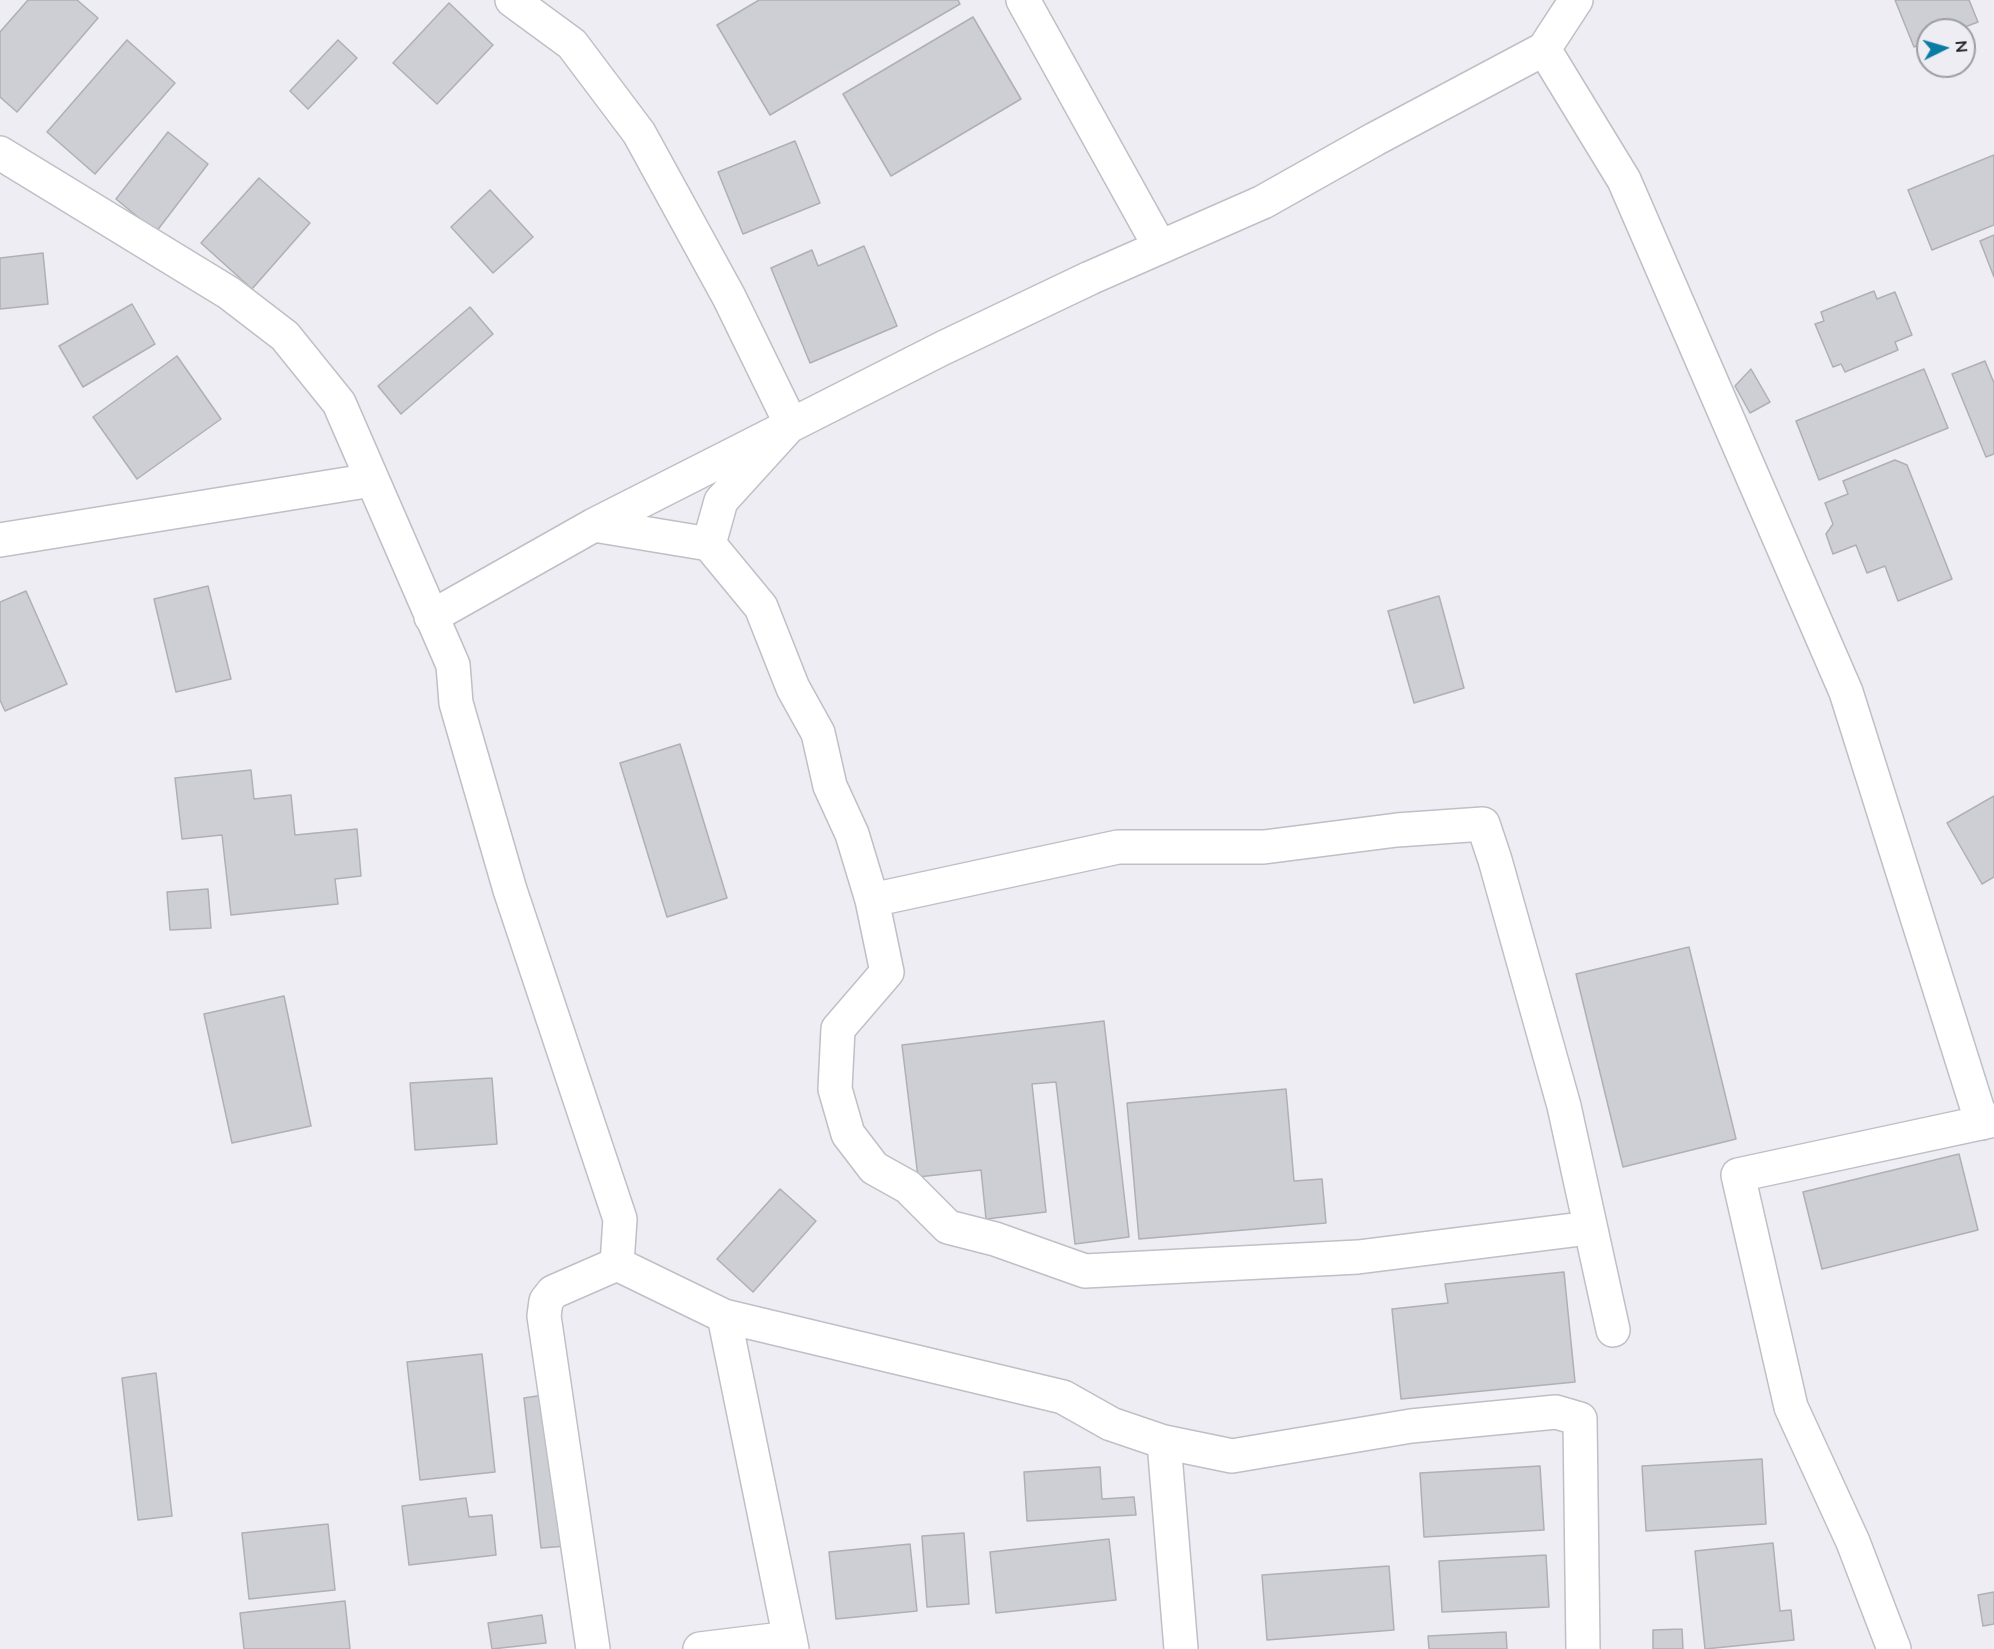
<!DOCTYPE html>
<html>
<head>
<meta charset="utf-8">
<style>
  body { margin:0 }
  #map { position:relative; width:1994px; height:1649px; overflow:hidden; background:#ededf3; font-family:Lato,sans-serif }
  canvas { display:block }
  .north { position:absolute; left:1916px; top:18px; width:60px; height:60px; box-sizing:border-box; background:#ededf3; border:2px solid #9d9da1; border-radius:50%; rotate:85deg; font-size:16px; font-weight:700; line-height:24px; text-align:center; color:#242426 }
  .north::after { content:''; display:block; margin:auto; width:21px; height:27px; background:#0a7ca4; clip-path:polygon(50% 0,100% 100%,50% 72%,0 100%) }
</style>
</head>
<body>
<div id="map">
<canvas width="1994" height="1649"></canvas>
<div class="north">N</div>
</div>
<script>
const ctx = document.querySelector('canvas').getContext('2d');
ctx.lineJoin = 'round';
function paint(path, color) {
  ctx.fillStyle = color;
  ctx.fill(path, 'evenodd');
}
function poly(rows) {
  const path = new Path2D();
  for (const r of rows) {
    path.moveTo(r[0], r[1]);
    for (let i = 2; i < r.length; i += 2) path.lineTo(r[i], r[i + 1]);
  }
  return path;
}
function stroke(path, color, width, dash) {
  ctx.strokeStyle = color;
  ctx.lineWidth = width;
  ctx.lineCap = dash ? 'butt' : 'round';
  ctx.setLineDash(dash || []);
  ctx.stroke(path);
}
const building = poly([
  [28,0,77,0,98,18,17,112,0,97,0,32,28,0],
  [759,0,958,0,960,4,770,115,717,25,759,0],
  [1895,0,1969,0,1978,22,1957,30,1928,30,1928,42,1914,47,1895,0],
  [449,3,493,45,437,104,393,63,449,3],
  [973,17,1021,99,891,176,843,94,973,17],
  [127,40,175,83,95,174,47,132,127,40],
  [338,40,357,58,308,109,290,91,338,40],
  [168,132,208,164,156,232,116,199,168,132],
  [795,141,820,203,743,234,718,172,795,141],
  [1994,155,1994,225,1932,250,1908,190,1994,155],
  [259,178,310,223,252,289,201,243,259,178],
  [490,190,533,237,493,273,451,227,490,190],
  [1994,235,1994,277,1980,241,1994,235],
  [864,246,897,326,810,363,771,268,812,250,818,266,864,246],
  [43,253,48,304,0,309,0,258,43,253],
  [1874,291,1877,299,1895,292,1912,335,1895,342,1898,350,1845,372,1841,364,1833,367,1815,324,1824,321,1821,312,1874,291],
  [132,304,155,344,83,387,59,346,132,304],
  [470,307,493,334,401,414,378,386,470,307],
  [177,356,221,419,137,479,93,417,177,356],
  [1985,361,1994,383,1994,454,1986,457,1952,374,1985,361],
  [1751,369,1770,402,1750,413,1735,386,1751,369],
  [1924,369,1948,428,1819,480,1796,421,1924,369],
  [1895,460,1907,465,1952,579,1898,601,1885,566,1867,573,1856,545,1833,554,1826,534,1833,524,1825,503,1848,494,1843,481,1895,460],
  [208,586,231,679,176,692,154,599,208,586],
  [26,591,67,684,5,711,0,700,0,602,26,591],
  [1439,596,1464,688,1414,703,1388,611,1439,596],
  [680,744,727,898,667,917,620,763,680,744],
  [251,770,254,799,291,795,295,835,357,829,361,876,335,879,338,904,231,915,222,835,182,839,175,778,251,770],
  [1994,796,1994,877,1982,884,1947,823,1994,796],
  [208,889,211,928,170,930,167,892,208,889],
  [1689,947,1736,1139,1623,1167,1576,974,1689,947],
  [284,996,311,1126,232,1143,204,1014,284,996],
  [1104,1021,1129,1237,1075,1244,1056,1082,1032,1084,1046,1212,986,1219,981,1170,918,1177,902,1045,1104,1021],
  [492,1078,497,1144,415,1150,410,1083,492,1078],
  [1286,1089,1294,1181,1322,1179,1326,1223,1139,1239,1127,1103,1286,1089],
  [1959,1154,1978,1230,1822,1269,1803,1192,1959,1154],
  [780,1189,816,1221,753,1292,717,1259,780,1189],
  [1564,1272,1575,1382,1401,1399,1392,1309,1448,1303,1445,1284,1564,1272],
  [482,1354,495,1472,420,1480,407,1362,482,1354],
  [156,1373,172,1516,138,1520,122,1378,156,1373],
  [550,1394,567,1546,541,1548,524,1398,550,1394],
  [1762,1459,1766,1524,1646,1531,1642,1466,1762,1459],
  [1540,1466,1544,1530,1424,1537,1420,1473,1540,1466],
  [1100,1467,1102,1499,1134,1497,1136,1515,1027,1521,1024,1472,1100,1467],
  [466,1498,469,1517,492,1515,496,1555,409,1565,402,1506,466,1498],
  [328,1524,335,1590,249,1599,242,1533,328,1524],
  [964,1533,969,1604,927,1607,922,1536,964,1533],
  [1109,1539,1116,1600,996,1613,990,1552,1109,1539],
  [1773,1543,1780,1611,1791,1610,1794,1640,1705,1649,1695,1551,1773,1543],
  [910,1544,917,1611,836,1619,829,1552,910,1544],
  [1546,1555,1549,1607,1442,1612,1439,1561,1546,1555],
  [1389,1566,1394,1630,1267,1640,1262,1575,1389,1566],
  [1994,1592,1994,1624,1983,1626,1978,1595,1994,1592],
  [345,1601,350,1649,244,1649,240,1613,345,1601],
  [542,1615,546,1643,492,1649,488,1623,542,1615],
  [1682,1629,1683,1649,1653,1649,1653,1630,1682,1629],
  [1506,1632,1507,1649,1429,1649,1428,1636,1506,1632]
]);
paint(building, '#cecfd5');
stroke(building, '#afafb5', 1.5);
const minor = poly([
  [512,0,572,44,639,133,729,297,791,424,721,501,709,544],
  [1023,0,1160,247],
  [1544,49,1624,180,1846,692,1982,1123],
  [0,153,229,293,285,336,339,403,453,665,456,703,510,890,620,1219,617,1264],
  [594,525,709,544,761,607,793,688,818,733,830,786,852,834,872,900,887,972,838,1029,835,1089,848,1134,874,1168,908,1187,948,1227,995,1239,1085,1271,1358,1257,1589,1228],
  [0,540,372,480],
  [431,617,594,525,943,348,1090,278,1263,202,1375,139,1544,49,1576,0],
  [872,900,1118,847,1264,847,1397,830,1483,824,1495,860,1564,1106,1613,1330],
  [724,1316,792,1649],
  [1164,1442,1181,1649],
  [593,1649,544,1316,546,1301,553,1292,617,1264,724,1316,1063,1397,1111,1424,1164,1442,1232,1456,1411,1426,1556,1412,1580,1419,1583,1649],
  [700,1649,790,1638],
  [1894,1649,1853,1542,1791,1407,1738,1175,1994,1120]
]);
stroke(minor, '#bfc0c6', 36);
stroke(minor, '#fff', 33);
</script>
</body>
</html>
